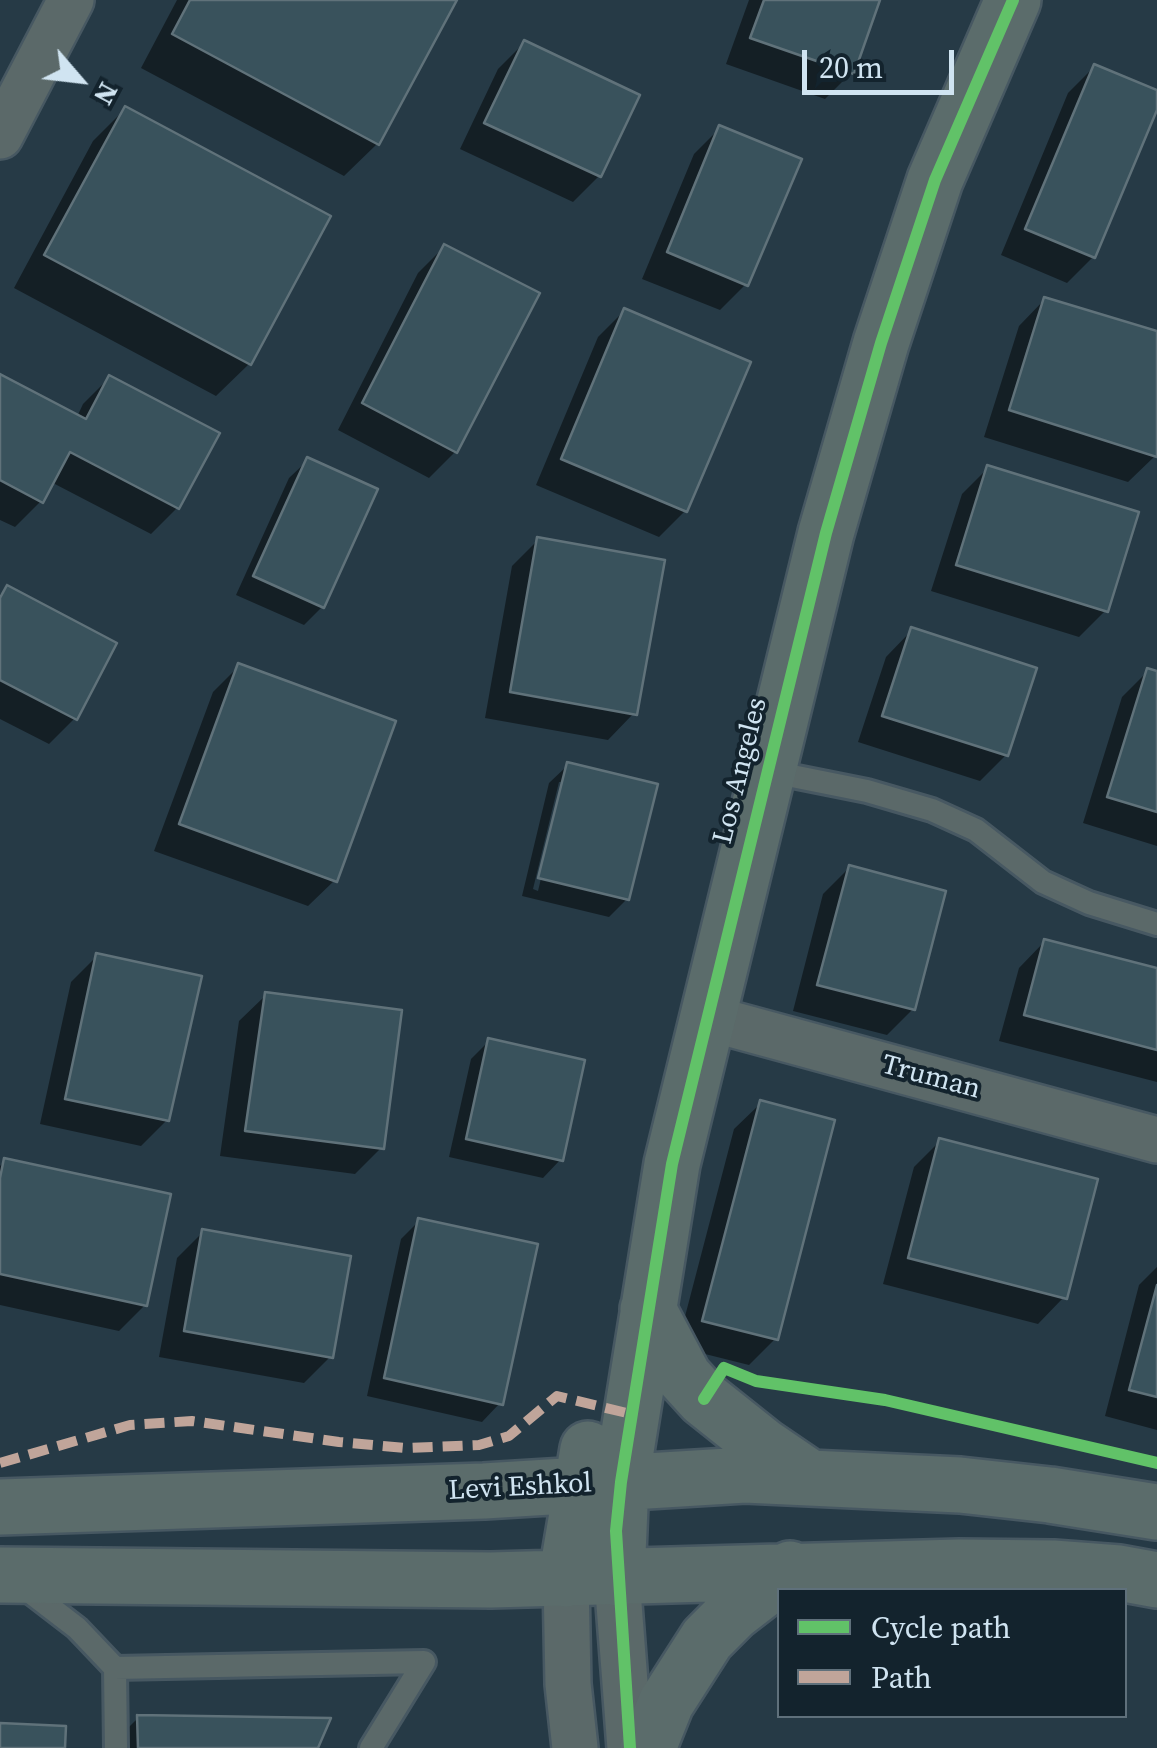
<!DOCTYPE html>
<html>
<head>
<meta charset="utf-8">
<style>
  body { margin:0 }
  #map { position:relative; width:1157px; height:1748px; overflow:hidden; background:#263a46; font-family:"Source Serif 4",serif }
  canvas { display:block }
  .legend { position:absolute; left:777px; top:1588px; width:350px; height:130px; box-sizing:border-box; background:#13232d; border:2px solid #5f707b; margin:0; padding:12px 18px; list-style:none; font-size:30px; color:#d0e4f1 }
  .legend li { display:flex; align-items:center; gap:20px; height:50px }
  .legend b { width:50px; border:2px solid #5f707b }
  .north { position:absolute; left:30px; top:30px; width:100px; height:100px; -webkit-text-stroke:8px #13232d; paint-order:stroke; rotate:118deg; font-size:28px; font-weight:700; line-height:40px; text-align:center; color:#d0e4f1 }
  .north::after { content:''; display:block; margin:auto; width:35px; height:45px; background:#d0e4f1; clip-path:polygon(50% 0,100% 100%,50% 72%,0 100%) }
  .scale { position:absolute; left:802px; top:50px; width:152px; height:45px; box-sizing:border-box; border:5px solid #d0e4f1; border-top:0; padding-left:12px; font-size:30px; line-height:35px; white-space:nowrap; color:#d0e4f1; -webkit-text-stroke:8px #13232d; paint-order:stroke }
</style>
</head>
<body>
<div id="map">
<canvas width="1157" height="1748"></canvas>
<ul class="legend">
<li><b style="height:12px;background:#61c268"></b>Cycle path</li>
<li><b style="height:12px;background:#c0a59a"></b>Path</li>
</ul>
<div class="north">N</div>
<div class="scale">20 m</div>
</div>
<script>
const ctx = document.querySelector('canvas').getContext('2d');
ctx.lineJoin = 'round';
function paint(path, color) {
  ctx.fillStyle = color;
  ctx.fill(path, 'evenodd');
}
function poly(rows) {
  const path = new Path2D();
  for (const r of rows) {
    path.moveTo(r[0], r[1]);
    for (let i = 2; i < r.length; i += 2) path.lineTo(r[i], r[i + 1]);
  }
  return path;
}
function stroke(path, color, width, dash) {
  ctx.strokeStyle = color;
  ctx.lineWidth = width;
  ctx.lineCap = dash ? 'butt' : 'round';
  ctx.setLineDash(dash || []);
  ctx.stroke(path);
}
function write(font, color, halo, rows, align = 'center') {
  ctx.font = font + ' "Source Serif 4",serif';
  ctx.lineWidth = 8;
  ctx.setLineDash([]);
  ctx.textBaseline = 'middle';
  ctx.strokeStyle = halo;
  ctx.fillStyle = color;
  for (const [text, x, y, turn = 0] of rows) {
    ctx.save();
    ctx.translate(x, y);
    ctx.rotate((+turn || 0) * Math.PI / 180);
    ctx.textAlign = isNaN(turn) ? turn : align;
    if (halo) ctx.strokeText(text, 0, 0);
    ctx.fillText(text, 0, 0);
    ctx.restore();
  }
}
paint(poly([
  [177,0,454,0,377,144,344,176,141,68],
  [749,0,877,0,852,72,825,99,726,64],
  [524,43,637,96,599,176,573,202,460,149,498,69],
  [1094,67,1157,93,1157,103,1093,257,1067,283,1001,255,1068,93],
  [125,109,328,217,249,364,216,396,14,288,93,141],
  [720,128,746,284,720,310,642,279,694,154],
  [444,247,455,452,429,478,338,430,418,273],
  [1045,299,1157,334,1157,448,1155,456,1128,482,984,437,1019,326],
  [624,311,685,511,659,537,536,485,598,337],
  [0,376,77,417,83,404,109,378,177,508,151,534,51,482,41,501,15,527,0,520],
  [308,460,322,607,304,625,236,595,289,478],
  [988,468,1105,611,1079,637,931,591,962,494],
  [538,540,634,713,608,740,485,718,512,566],
  [7,588,75,718,49,744,0,719,0,595],
  [912,630,1006,755,980,781,858,742,886,657],
  [239,666,335,880,308,906,154,851,213,692],
  [1148,671,1157,674,1157,846,1083,823,1122,697],
  [568,765,627,899,609,917,522,896,549,783],
  [559,782,564,782,538,891,533,889],
  [850,867,913,1009,887,1035,793,1011,823,894],
  [1045,941,1157,970,1157,1082,999,1041,1019,968],
  [97,956,167,1120,141,1146,40,1124,71,982],
  [266,995,381,1148,355,1174,220,1156,239,1021],
  [489,1041,561,1159,543,1178,449,1157,471,1059],
  [761,1103,775,1339,749,1365,677,1347,734,1129],
  [940,1141,1064,1297,1038,1324,883,1284,914,1167],
  [5,1161,145,1305,119,1331,0,1305,0,1166],
  [419,1221,500,1403,482,1422,367,1396,401,1239],
  [203,1232,330,1357,304,1383,159,1357,177,1258],
  [1157,1267,1157,1430,1105,1416,1139,1285],
  [138,1718,315,1748,112,1748,112,1744]
]), '#0007');
const building = poly([
  [190,0,457,0,379,145,172,34,190,0],
  [764,0,880,0,854,74,750,38,764,0],
  [524,40,640,95,601,177,484,123,524,40],
  [1094,64,1157,90,1157,110,1095,258,1025,229,1094,64],
  [125,106,331,216,251,365,44,255,125,106],
  [719,125,802,159,748,286,667,252,719,125],
  [444,244,540,293,457,453,362,403,444,244],
  [1044,297,1157,331,1157,457,1009,410,1044,297],
  [624,308,751,362,687,512,561,459,624,308],
  [0,374,86,419,109,375,220,433,179,509,70,452,43,503,0,480,0,374],
  [307,457,378,489,324,608,253,576,307,457],
  [987,465,1139,512,1108,612,956,565,987,465],
  [537,537,665,560,637,715,510,692,537,537],
  [7,585,117,643,77,720,0,680,0,598,7,585],
  [911,627,1037,668,1008,756,882,716,911,627],
  [238,663,396,721,337,882,179,824,238,663],
  [1147,668,1157,671,1157,812,1107,797,1147,668],
  [567,762,658,784,629,900,538,878,567,762],
  [849,865,946,891,915,1010,817,985,849,865],
  [1044,939,1157,968,1157,1050,1024,1015,1044,939],
  [96,953,202,976,169,1121,65,1099,96,953],
  [265,992,402,1010,384,1149,245,1131,265,992],
  [488,1038,585,1060,563,1161,466,1139,488,1038],
  [760,1100,835,1120,778,1340,702,1321,760,1100],
  [939,1138,1098,1179,1067,1299,908,1258,939,1138],
  [4,1158,171,1194,147,1306,0,1274,0,1178,4,1158],
  [418,1218,538,1244,503,1405,384,1378,418,1218],
  [202,1229,351,1256,333,1358,184,1331,202,1229],
  [1157,1285,1157,1397,1129,1390,1157,1285],
  [137,1715,331,1718,318,1748,138,1748,137,1715],
  [0,1723,66,1726,65,1748,0,1748,0,1723]
]);
paint(building, '#39525c');
stroke(building, '#60727a', 2.5);
const lane = poly([
  [767,771,867,791,932,810,976,830,1043,882,1089,903,1157,924],
  [21,1585,77,1628,115,1668,116,1748],
  [115,1668,424,1662,371,1748]
]);
const street = poly([
  [0,136,71,0],
  [705,1017,1157,1140],
  [617,1578,630,1748],
  [566,1579,568,1684,575,1748]
]);
const secondary = poly([
  [648,1309,684,1377,704,1399,763,1446,807,1476],
  [0,1507,484,1491,745,1475,960,1485,1050,1495,1157,1512],
  [0,1575,491,1580,959,1567,1053,1568,1119,1573,1157,1580],
  [617,1578,621,1482,672,1164,826,533,881,343,935,180,1013,0],
  [566,1579,588,1449],
  [648,1748,666,1703,707,1639,733,1613,790,1569]
]);
stroke(lane, '#475862', 28);
stroke(street, '#475862', 50);
stroke(secondary, '#475862', 60);
stroke(lane, '#5b6969', 22);
stroke(street, '#5b6969', 45);
stroke(secondary, '#5b6c6b', 55);
stroke(poly([
  [0,1463,130,1425,192,1421,339,1442,406,1448,479,1445,509,1436,557,1396,631,1414]
]), '#c0a59a', 10, [20, 10]);
stroke(poly([
  [704,1399,724,1368,756,1381,885,1400,1157,1463],
  [630,1748,616,1531,621,1482,672,1164,826,533,881,343,935,180,1013,0]
]), '#61c268', 12);
write('28px', '#d0e4f1', '#13232d', [
  ["Los Angeles",741,771,-76],
  ["Truman",931,1078,15],
  ["Levi Eshkol",520,1488,-3]
]);
</script>
</body>
</html>
